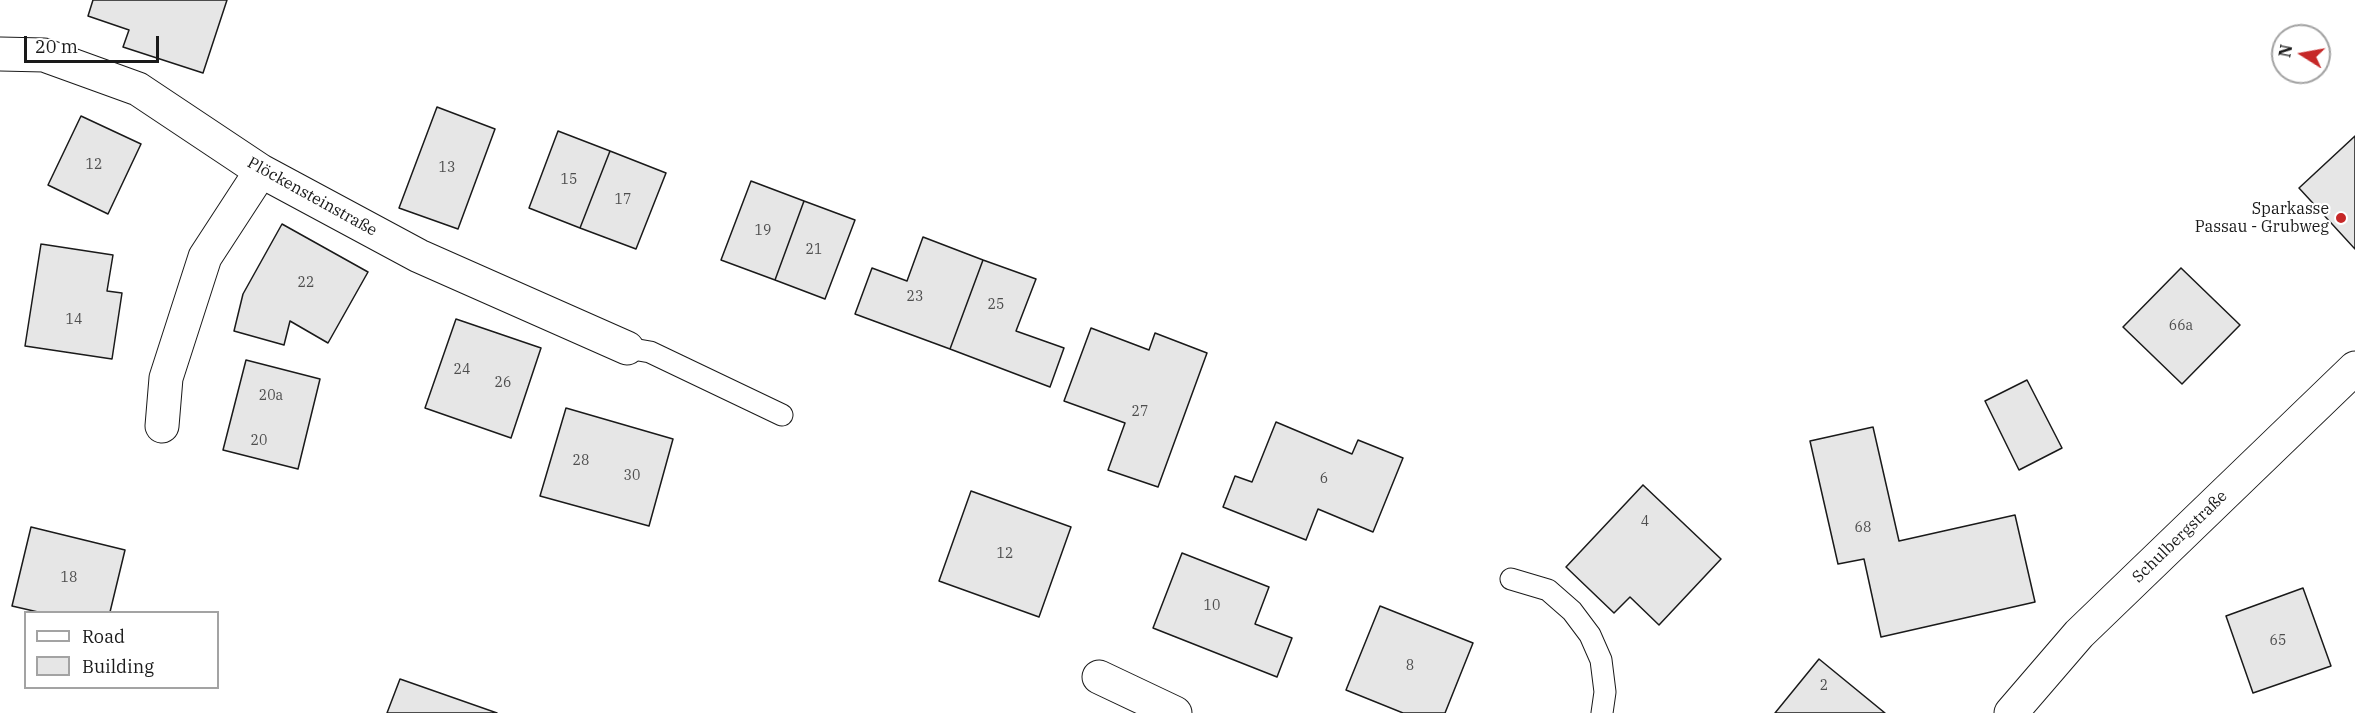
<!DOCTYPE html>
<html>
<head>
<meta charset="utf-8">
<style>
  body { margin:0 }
  #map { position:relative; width:2355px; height:713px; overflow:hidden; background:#fff; font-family:"IBM Plex Serif",serif }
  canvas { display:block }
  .legend { position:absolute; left:24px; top:611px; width:195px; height:78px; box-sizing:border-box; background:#fff; border:2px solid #a3a3a3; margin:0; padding:8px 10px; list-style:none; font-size:18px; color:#1a1a1a }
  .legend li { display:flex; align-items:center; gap:12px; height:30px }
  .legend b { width:30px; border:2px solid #a3a3a3 }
  .north { position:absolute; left:2271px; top:24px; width:60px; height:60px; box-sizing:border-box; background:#fff; border:2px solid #a3a3a3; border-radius:50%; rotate:281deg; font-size:16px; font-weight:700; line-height:24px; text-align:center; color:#1a1a1a }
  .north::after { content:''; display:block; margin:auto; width:21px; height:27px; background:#c62828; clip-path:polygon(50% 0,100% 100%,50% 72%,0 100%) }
  .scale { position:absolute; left:24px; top:36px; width:135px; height:27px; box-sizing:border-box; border:3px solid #1a1a1a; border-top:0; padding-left:8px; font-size:18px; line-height:21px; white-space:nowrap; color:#1a1a1a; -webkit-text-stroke:4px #fff; paint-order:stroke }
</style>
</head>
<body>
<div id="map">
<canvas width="2355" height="713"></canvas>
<ul class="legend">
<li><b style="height:8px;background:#fff"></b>Road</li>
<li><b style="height:16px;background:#e6e6e6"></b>Building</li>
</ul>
<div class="north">N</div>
<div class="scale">20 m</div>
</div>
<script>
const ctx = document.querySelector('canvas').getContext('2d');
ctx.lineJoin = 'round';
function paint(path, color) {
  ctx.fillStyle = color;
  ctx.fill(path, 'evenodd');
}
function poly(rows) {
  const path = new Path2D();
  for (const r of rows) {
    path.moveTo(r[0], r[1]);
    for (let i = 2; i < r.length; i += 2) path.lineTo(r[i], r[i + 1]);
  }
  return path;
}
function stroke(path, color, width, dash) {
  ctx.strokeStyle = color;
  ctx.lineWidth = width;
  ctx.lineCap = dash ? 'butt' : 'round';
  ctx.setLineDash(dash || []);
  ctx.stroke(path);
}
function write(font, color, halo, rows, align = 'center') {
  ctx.font = font + ' "IBM Plex Serif",serif';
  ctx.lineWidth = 4.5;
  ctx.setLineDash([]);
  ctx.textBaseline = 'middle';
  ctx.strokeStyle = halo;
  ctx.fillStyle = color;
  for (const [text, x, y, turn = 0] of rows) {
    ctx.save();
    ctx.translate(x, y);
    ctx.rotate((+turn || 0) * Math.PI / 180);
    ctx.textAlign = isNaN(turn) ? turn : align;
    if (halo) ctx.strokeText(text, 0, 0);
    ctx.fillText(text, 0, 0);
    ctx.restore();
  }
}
const building = poly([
  [93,0,227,0,203,73,123,47,129,30,88,16,93,0],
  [437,107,495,129,458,229,399,208,437,107],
  [81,116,141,144,108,214,48,185,81,116],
  [558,131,610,151,580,228,529,208,558,131],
  [2355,136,2355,249,2299,188,2355,136],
  [610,151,666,173,636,249,580,228,610,151],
  [751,181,804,201,775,280,721,260,751,181],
  [804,201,855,220,825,299,775,280,804,201],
  [282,224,368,272,328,343,290,321,284,345,234,331,243,294,282,224],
  [923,237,983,260,950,349,855,314,872,268,907,281,923,237],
  [41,244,113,255,107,291,122,293,112,359,25,346,41,244],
  [983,260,1036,279,1016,331,1064,348,1050,387,950,349,983,260],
  [2181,268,2240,325,2182,384,2123,327,2181,268],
  [456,319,541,348,511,438,425,408,456,319],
  [1091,328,1149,350,1155,333,1207,353,1158,487,1108,470,1125,423,1064,401,1091,328],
  [246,360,320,379,298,469,223,450,246,360],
  [2027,380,2062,448,2019,470,1985,401,2027,380],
  [566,408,673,439,649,526,540,496,566,408],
  [1276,422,1352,454,1358,440,1403,458,1373,532,1318,509,1306,540,1223,507,1235,476,1252,482,1276,422],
  [1873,427,1899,541,2015,515,2035,602,1881,637,1864,559,1838,564,1810,441,1873,427],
  [1643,485,1721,559,1659,625,1630,597,1614,613,1566,567,1643,485],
  [971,491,1071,527,1039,617,939,581,971,491],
  [31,527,125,550,110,612,38,612,12,606,31,527],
  [1182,553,1269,587,1255,624,1292,638,1277,677,1153,628,1182,553],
  [2303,588,2331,666,2253,693,2226,616,2303,588],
  [1380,606,1473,643,1445,713,1403,713,1346,690,1380,606],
  [1819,659,1885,713,1775,713,1819,659],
  [400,679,497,713,387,713,400,679]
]);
paint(building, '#e6e6e6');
stroke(building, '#1a1a1a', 1.5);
const lane = poly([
  [627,348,650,352,782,415],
  [1511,579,1548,590,1572,611,1590,635,1601,660,1605,692,1602,713]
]);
const street = poly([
  [0,54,44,55,138,89,261,171,419,256,627,348],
  [162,426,166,378,205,257,261,171],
  [1099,677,1175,713]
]);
const secondary = poly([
  [2011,713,2079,634,2355,368]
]);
stroke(lane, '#1a1a1a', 23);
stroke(street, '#1a1a1a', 35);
stroke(secondary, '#1a1a1a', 35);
stroke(lane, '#fff', 21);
stroke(street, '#fff', 33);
stroke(secondary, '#fff', 33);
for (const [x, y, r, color] of [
  [2341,218,6,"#c62828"]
]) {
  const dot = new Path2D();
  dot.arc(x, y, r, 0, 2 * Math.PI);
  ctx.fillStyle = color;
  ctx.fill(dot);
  stroke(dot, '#fff', 2);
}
write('14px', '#4d4d4d', null, [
  ["12",94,165],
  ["13",447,168],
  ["15",569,180],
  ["17",623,200],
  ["19",763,231],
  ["21",814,250],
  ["22",306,283],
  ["23",915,297],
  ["25",996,305],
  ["14",74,320],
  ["66a",2181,326],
  ["24",462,370],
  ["26",503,383],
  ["20a",271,396],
  ["27",1140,412],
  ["20",259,441],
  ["28",581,461],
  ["30",632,476],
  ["6",1324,479],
  ["4",1645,522],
  ["68",1863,528],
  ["12",1005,554],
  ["18",69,578],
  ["10",1212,606],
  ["65",2278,641],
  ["8",1410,666],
  ["2",1824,686]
]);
write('16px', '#1a1a1a', '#fff', [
  ["Plöckensteinstraße",312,197,29],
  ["Schulbergstraße",2180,537,-44]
]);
write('16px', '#1a1a1a', '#fff', [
  ["Sparkasse",2329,209],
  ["Passau - Grubweg",2329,227]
], 'right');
</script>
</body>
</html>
